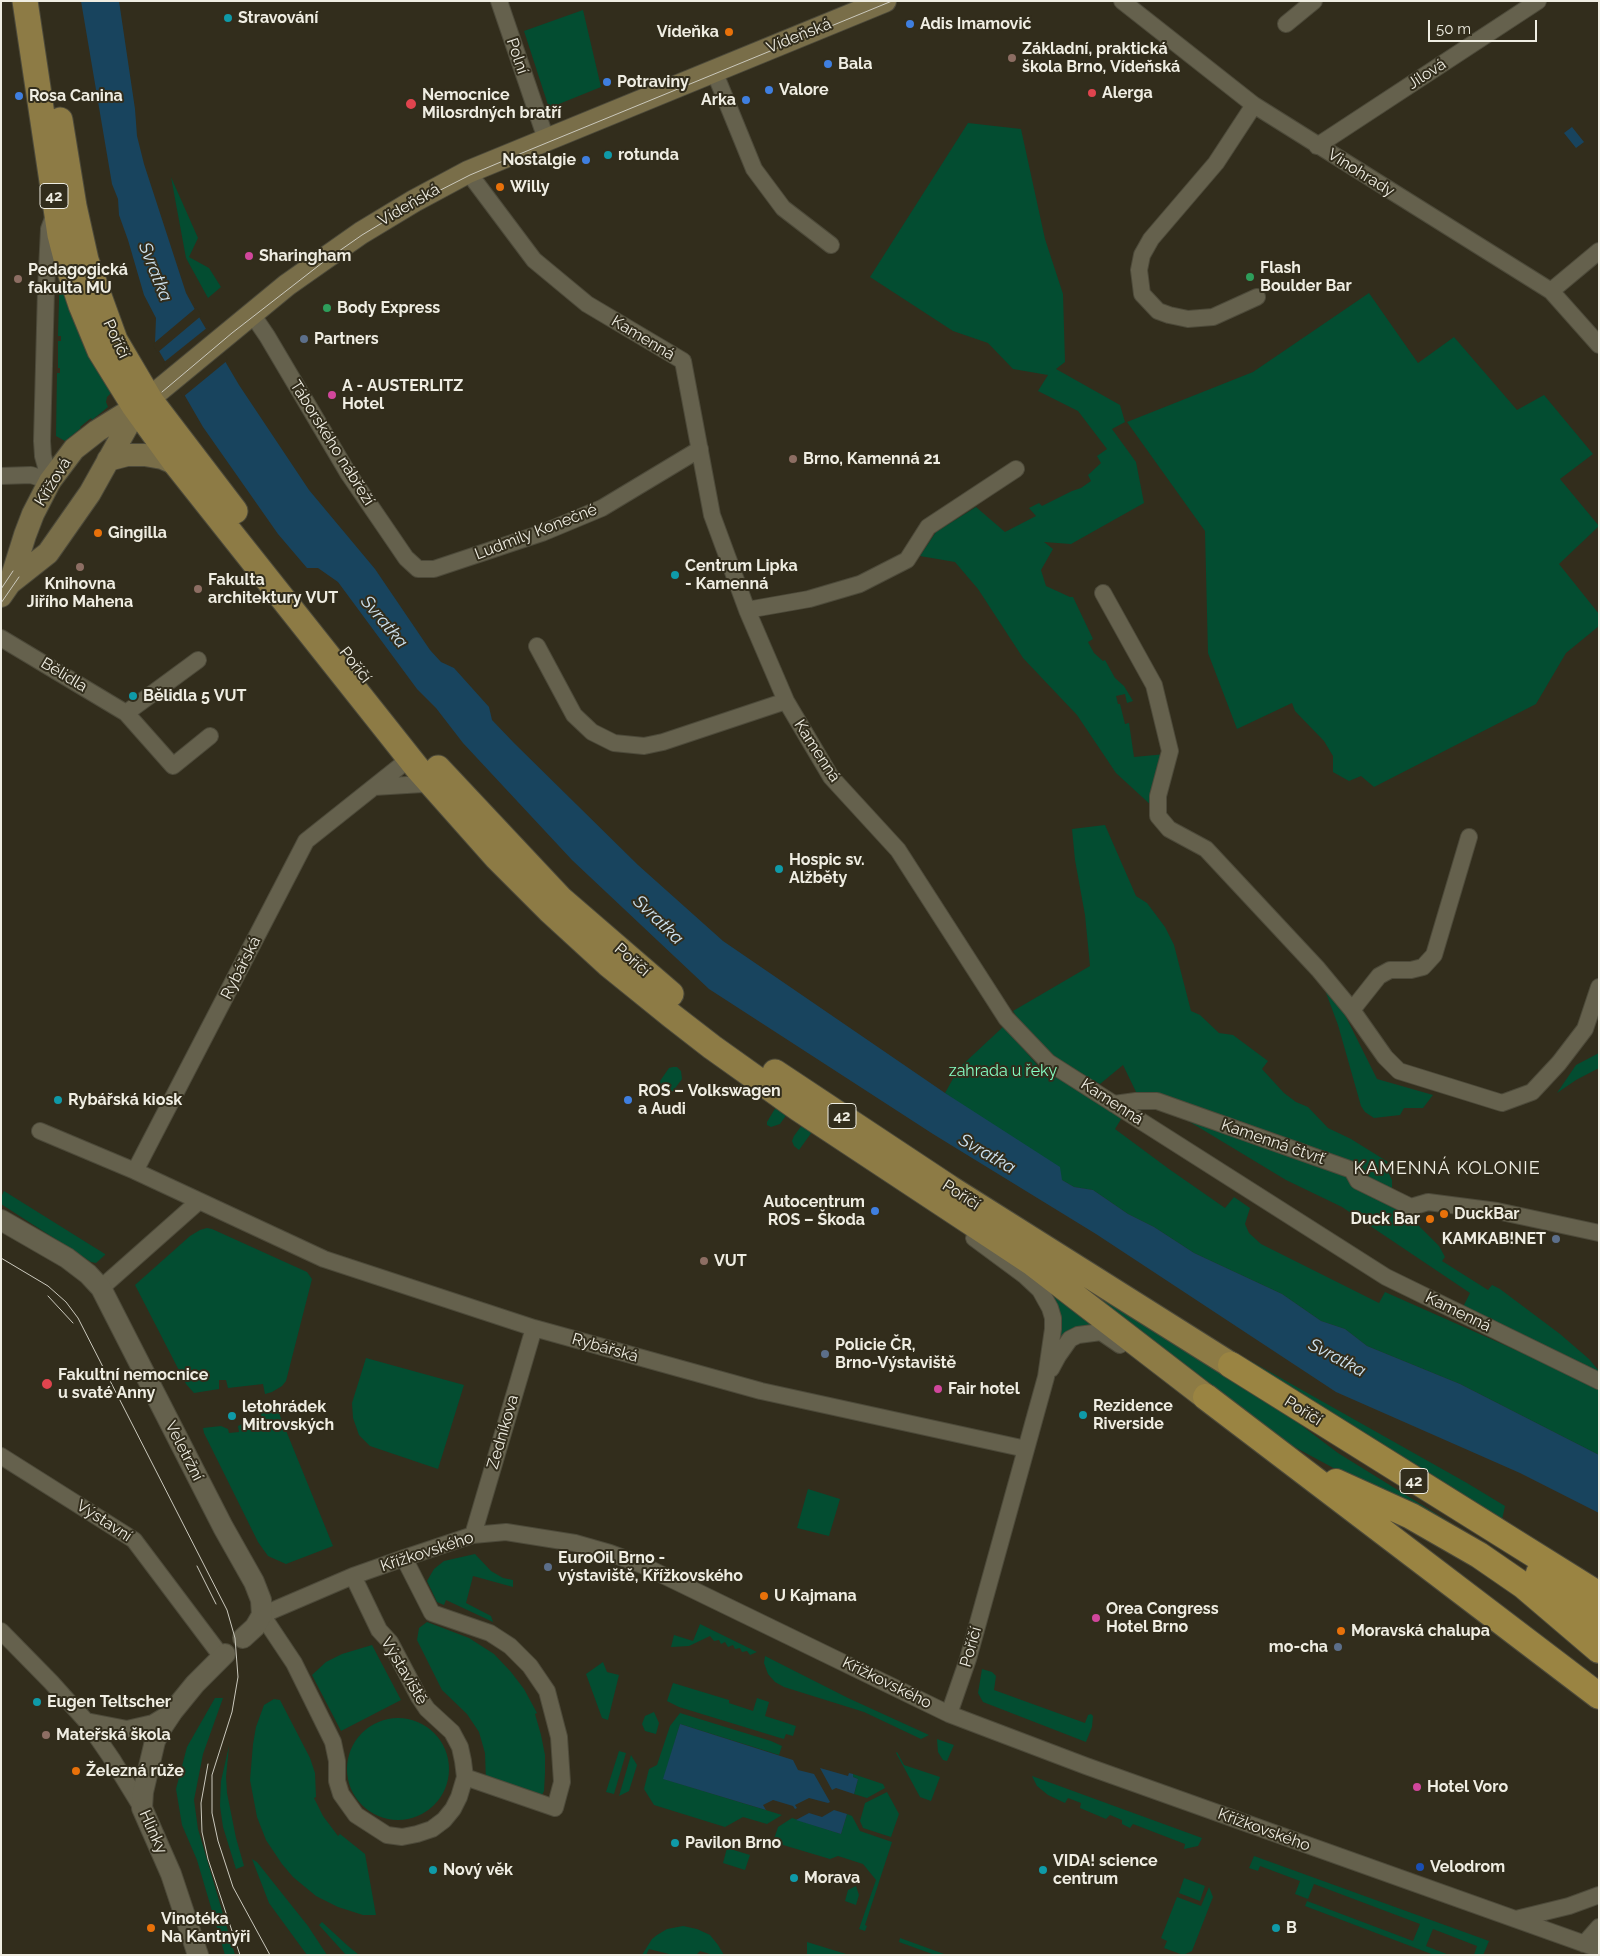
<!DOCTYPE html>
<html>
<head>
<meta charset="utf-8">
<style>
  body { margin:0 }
  #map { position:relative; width:1600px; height:1956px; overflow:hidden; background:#322d1c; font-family:Raleway,sans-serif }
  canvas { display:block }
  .frame { position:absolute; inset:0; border:2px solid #efede2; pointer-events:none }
  .scale { position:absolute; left:1428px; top:20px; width:109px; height:22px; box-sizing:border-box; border:2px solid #efede2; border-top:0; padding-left:6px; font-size:15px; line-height:18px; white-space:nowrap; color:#efede2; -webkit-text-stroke:4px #322d1c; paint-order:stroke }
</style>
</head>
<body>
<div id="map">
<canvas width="1600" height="1956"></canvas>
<div class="frame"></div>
<div class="scale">50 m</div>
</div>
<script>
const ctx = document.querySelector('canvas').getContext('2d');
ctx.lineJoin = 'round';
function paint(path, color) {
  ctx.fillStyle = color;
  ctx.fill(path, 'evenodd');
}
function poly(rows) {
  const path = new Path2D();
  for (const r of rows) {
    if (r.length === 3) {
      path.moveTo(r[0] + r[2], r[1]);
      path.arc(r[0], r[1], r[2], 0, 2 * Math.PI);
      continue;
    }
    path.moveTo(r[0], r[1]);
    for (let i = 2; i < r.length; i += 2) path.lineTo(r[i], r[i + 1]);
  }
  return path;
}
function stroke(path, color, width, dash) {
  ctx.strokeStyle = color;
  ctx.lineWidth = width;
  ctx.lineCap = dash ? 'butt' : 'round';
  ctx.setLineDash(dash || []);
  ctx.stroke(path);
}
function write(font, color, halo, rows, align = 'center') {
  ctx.font = font + ' Raleway,sans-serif';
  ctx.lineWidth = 4;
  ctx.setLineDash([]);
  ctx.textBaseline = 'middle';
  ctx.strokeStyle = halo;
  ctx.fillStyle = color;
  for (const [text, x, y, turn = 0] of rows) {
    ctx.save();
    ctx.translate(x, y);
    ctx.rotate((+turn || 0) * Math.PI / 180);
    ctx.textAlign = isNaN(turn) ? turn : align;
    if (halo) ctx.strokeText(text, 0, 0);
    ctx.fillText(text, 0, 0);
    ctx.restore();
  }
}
paint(poly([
  [583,10,601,87,549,108,524,31],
  [968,123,1021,129,1045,239,1063,294,1065,362,1056,369,1120,405,1125,422,1112,429,1136,462,1144,503,1071,544,1044,542,1053,549,1041,570,1046,586,1070,597,1073,597,1093,639,1088,642,1094,653,1103,661,1105,660,1115,678,1124,686,1133,701,1127,703,1125,694,1116,696,1118,704,1120,704,1125,724,1129,723,1134,757,1166,754,1153,807,1116,773,1077,715,1023,658,978,589,955,562,920,556,936,532,976,507,1005,532,1036,516,1029,508,1039,503,1042,506,1072,491,1081,488,1091,481,1088,475,1101,463,1097,456,1107,449,1078,411,1038,391,1048,375,1013,369,988,343,953,331,870,277],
  [171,177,198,238,189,257,209,268,221,287,208,298,186,258],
  [62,291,64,293,98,369,97,371,112,392,107,397,106,402,108,407,92,420,91,418,80,427,81,428,65,441,56,436,57,373,60,373,60,368,58,368,58,341,61,341,61,336,58,336,59,301,59,295],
  [1369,293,1418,363,1454,337,1517,410,1544,395,1593,454,1560,479,1599,526,1559,564,1599,614,1599,626,1566,653,1536,704,1374,787,1361,776,1349,781,1333,772,1333,756,1324,741,1295,711,1292,703,1237,729,1208,653,1205,531,1127,422,1253,372],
  [1105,825,1136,896,1147,903,1165,927,1174,945,1191,1011,1200,1015,1219,1033,1233,1035,1268,1061,1262,1069,1284,1093,1296,1102,1308,1107,1328,1128,1351,1139,1388,1162,1385,1166,1392,1180,1392,1206,1414,1211,1412,1219,1439,1246,1445,1257,1442,1261,1488,1290,1492,1285,1500,1289,1560,1334,1589,1359,1599,1371,1594,1372,1463,1307,1470,1293,1342,1207,1286,1180,1180,1116,1137,1094,1123,1065,1100,1084,1062,1063,1040,1045,1024,1028,1013,1011,1090,966,1085,915,1075,860,1072,829],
  [1322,982,1343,1011,1377,1079,1433,1095,1423,1108,1404,1108,1400,1115,1374,1118,1365,1112,1361,1106,1338,1025],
  [1004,1026,1039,1067,1042,1064,1123,1116,1115,1129,1169,1169,1225,1208,1234,1197,1250,1208,1245,1224,1249,1233,1261,1244,1379,1303,1385,1292,1599,1387,1599,1455,1460,1384,1367,1346,1345,1329,1321,1321,1282,1294,1194,1253,1154,1227,1128,1214,1093,1190,1074,1187,1062,1180,945,1093,959,1068],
  [1599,1053,1599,1068,1576,1080,1557,1093,1576,1065],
  [673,1067,677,1067,681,1071,682,1079,673,1091,666,1092,662,1088,660,1081,669,1068],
  [776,1107,787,1114,780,1124,771,1127,767,1125,767,1122],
  [802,1125,812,1132,799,1150,794,1146,792,1141,794,1136],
  [4,1191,105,1254,105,1255,96,1263,91,1262,1,1204,1,1197],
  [207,1228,212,1229,307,1272,312,1279,286,1381,282,1386,272,1392,265,1394,263,1384,228,1388,226,1380,219,1380,219,1389,194,1393,186,1384,135,1285,190,1236,200,1230],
  [1082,1266,1467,1483,1505,1506,1501,1524],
  [1082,1289,1085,1289,1265,1398,1338,1453,1451,1523,1447,1529,1287,1443],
  [1053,1295,1096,1325,1067,1334,1060,1338],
  [366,1358,464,1385,438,1469,370,1446,359,1435,353,1418,352,1403],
  [260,1405,276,1406,333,1546,286,1564,268,1556,258,1542,204,1433,203,1428,221,1426,228,1429,229,1433,239,1432,238,1426,244,1423,262,1421],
  [808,1489,840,1499,829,1536,797,1528],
  [475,1554,491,1571,503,1578,513,1580,513,1587,473,1576,466,1603,491,1616,493,1622,446,1600,444,1605,437,1602,427,1581,434,1569,444,1561],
  [427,1622,469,1638,494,1654,511,1672,524,1689,537,1713,535,1714,541,1735,545,1755,545,1773,544,1791,542,1795,538,1797,486,1780,485,1753,479,1732,467,1714,442,1690,417,1640,419,1628],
  [700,1624,757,1652,750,1655,747,1651,742,1652,740,1648,735,1649,733,1645,728,1647,725,1642,721,1644,719,1640,714,1641,710,1636,689,1646,671,1647,674,1635,693,1641],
  [372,1645,401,1700,341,1731,312,1675,326,1662,342,1654],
  [765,1656,848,1698,929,1735,921,1739,864,1712,784,1687,775,1682,768,1674,764,1663],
  [603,1662,607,1672,619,1675,608,1720,602,1718,586,1674],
  [982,1669,992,1672,996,1676,994,1690,1085,1723,1088,1715,1091,1714,1093,1716,1092,1727,1086,1742,983,1702,978,1693],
  [673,1683,729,1700,729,1703,753,1711,757,1698,769,1702,765,1716,796,1726,793,1736,786,1734,784,1739,777,1737,679,1707,667,1701],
  [215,1698,223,1698,203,1754,194,1800,198,1829,235,1955,225,1955,197,1860,182,1825,176,1789,187,1747],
  [274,1699,280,1700,310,1758,315,1773,316,1797,314,1798,323,1816,338,1836,340,1834,365,1854,376,1915,363,1915,338,1907,316,1896,293,1877,282,1864,266,1840,257,1817,250,1780,253,1744,256,1727,264,1705],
  [654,1712,659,1723,656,1734,645,1731,642,1724,645,1716],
  [680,1713,771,1741,782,1746,779,1755,680,1724,664,1779,782,1815,767,1824,743,1817,725,1827,654,1805,644,1789,649,1769,657,1765,670,1726],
  [398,1769,51],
  [937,1739,954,1745,947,1761,943,1760,938,1752],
  [229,1746,226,1777,227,1793,236,1838,244,1866,236,1869,223,1827,220,1806,221,1781],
  [619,1751,626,1753,614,1794,606,1792],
  [897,1752,904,1765,940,1777,931,1801,920,1797,896,1753],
  [631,1755,637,1765,629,1791,619,1796],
  [853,1774,883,1784,885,1788,867,1798,854,1794,858,1779,853,1777],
  [1032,1776,1202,1838,1198,1846,1184,1849,1185,1844,1133,1824,1130,1828,1122,1824,1122,1820,1110,1815,1106,1819,1080,1808,1081,1803,1068,1798,1065,1803,1048,1795,1037,1786],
  [887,1792,899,1814,891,1837,863,1828,860,1821,865,1803],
  [847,1814,852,1816,860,1831,892,1842,865,1925,867,1926,865,1931,859,1929,876,1880,863,1864,838,1856,830,1859,773,1842,778,1827,792,1818,841,1834],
  [727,1848,750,1855,745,1870,723,1863],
  [1254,1856,1489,1941,1484,1953,1483,1955,1474,1955,1477,1946,1433,1929,1426,1946,1449,1955,1434,1955,1305,1906,1307,1901,1413,1941,1420,1924,1314,1884,1308,1899,1295,1894,1300,1881,1260,1866,1258,1871,1249,1868],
  [252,1859,257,1862,308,1926,327,1955,307,1955,269,1903],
  [1184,1878,1205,1886,1200,1901,1179,1893],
  [856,1886,859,1895,856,1905,845,1901,848,1890],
  [1209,1887,1213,1897,1192,1951,1183,1955,1164,1948,1167,1941,1161,1938,1177,1897,1201,1906],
  [322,1922,348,1946,359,1955,346,1955,319,1925],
  [683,1926,697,1929,710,1935,718,1945,724,1955,713,1955,700,1951,696,1955,673,1955,649,1949,646,1955,642,1955,652,1939,657,1935,667,1929],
  [900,1938,944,1954,944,1955,935,1955,899,1942],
  [807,1942,846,1954,846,1955,807,1955]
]), '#034d31');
paint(poly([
  [81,1,119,1,135,109,137,136,144,164,186,293,199,317,239,385,309,490,375,569,430,650,441,662,454,668,489,707,492,720,514,743,638,865,723,941,945,1093,1060,1167,1062,1180,1074,1187,1093,1190,1128,1214,1154,1227,1194,1253,1282,1294,1321,1321,1345,1329,1367,1346,1460,1384,1599,1455,1599,1513,1520,1473,1336,1392,1096,1234,933,1134,709,989,572,860,463,743,436,708,417,689,338,582,318,568,307,568,278,534,203,427,159,351,155,343,156,318,144,295,128,240,119,215,118,199,112,184],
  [1572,127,1584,142,1576,148,1564,133],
  [680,1724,793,1760,798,1770,814,1774,830,1802,828,1803,809,1798,795,1805,797,1808,795,1809,793,1806,773,1800,763,1805,766,1810,663,1779],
  [820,1768,848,1776,849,1773,853,1774,853,1777,858,1779,854,1794,836,1788,832,1790],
  [834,1810,847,1814,841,1834,796,1820,809,1813,822,1817]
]), '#18445e');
paint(poly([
  [197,307,201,316,157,353,153,344],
  [208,327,228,360,183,397,163,363]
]), '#322d1c');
const minor = poly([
  [499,1,546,139],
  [1122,1,1254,105,1551,291,1599,345],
  [1286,24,1314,1],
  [714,71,754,169,783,208,831,245],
  [1254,105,1216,163,1151,239,1142,255,1139,270,1142,294,1158,311,1169,315,1188,319,1213,317,1257,297],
  [1317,146,1538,1],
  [468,172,534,260,587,304,683,361,712,515,747,610,786,701,831,777,898,850,1006,1018,1048,1062,1386,1277,1599,1381],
  [1551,291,1599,251],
  [252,314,267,336,348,473,406,558,418,569,434,569,542,533,602,508,700,449],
  [1,476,31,475,50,481],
  [50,481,43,456,42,441,46,290,49,229,52,221],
  [1103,593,1154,685,1170,751,1158,796,1158,816,1169,829,1206,849,1318,969,1352,1010,1385,1057,1399,1071,1502,1103,1532,1092,1559,1063,1585,1029,1599,987],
  [747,610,809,599,860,584,907,560,928,527,1016,469],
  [1,638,126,713,173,766,210,736],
  [537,646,574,715,592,732,614,743,644,746,663,742,786,701],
  [126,713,198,660],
  [374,787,423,784,432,787],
  [1352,1010,1379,976,1390,970,1411,970,1423,967,1434,955,1469,837],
  [1114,1104,1136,1101,1157,1101,1352,1170,1358,1181,1411,1207,1428,1202,1497,1211,1599,1233],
  [40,1131,135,1171,324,1259,534,1328,761,1391,1026,1449],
  [135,1171,306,841,409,759],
  [101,1288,198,1202],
  [1051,1369,1058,1356,1070,1339,1078,1335,1101,1332,1120,1345],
  [1,1456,134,1540,222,1657],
  [473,1535,534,1328],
  [404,1558,432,1613,490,1633,510,1646,530,1666,547,1691,559,1737,562,1782,555,1808,465,1777],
  [353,1576,379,1630,390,1642,419,1697,427,1709,452,1732,460,1747,463,1761,465,1777,459,1797,453,1809,444,1820,432,1829,417,1834,402,1837,387,1835,356,1815,341,1794,337,1781,337,1761,333,1742,294,1663,262,1615,353,1576,404,1558,473,1535,506,1532,575,1543,610,1553,642,1565,949,1714,1086,1766,1599,1949],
  [1,1631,51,1682,86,1721,112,1759,142,1808],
  [949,1714,968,1659,1046,1377,1053,1329,1053,1318,1050,1308,1040,1290,1024,1275,974,1238],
  [86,1721,127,1729,153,1723,171,1712],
  [1516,1919,1569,1906,1599,1895],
  [1584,1944,1599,1927]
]);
const tertiary = poly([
  [1,1220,67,1258,88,1274,101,1288,223,1527,254,1582,261,1600,262,1615,255,1627,243,1638],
  [198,1955,171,1874,142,1808,143,1792,155,1741,161,1729,173,1711,195,1684,225,1654]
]);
const secondary = poly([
  [108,460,127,455,145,455,162,458,176,464],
  [10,583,48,553,90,493,133,416,134,411],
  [1,596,10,583,25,535,33,514,50,481,74,449,97,431,126,413,134,411,287,285,361,233,414,201,468,172,885,1]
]);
const primary = poly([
  [25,1,60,235,68,266,81,305,100,351,134,406,176,464,418,769,497,858,549,910,609,965,672,1016,712,1047,799,1109,1032,1263,1206,1397],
  [60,120,74,206,86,260,115,340,151,401,235,511],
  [438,768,561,899,671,994],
  [775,1072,950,1188,1231,1365]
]);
const trunk = poly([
  [1231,1365,1599,1595],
  [1206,1397,1599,1696],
  [1336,1482,1411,1516,1479,1555,1524,1586,1599,1650],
  [1539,1573,1599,1626]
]);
stroke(minor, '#4d4a3a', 18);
stroke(tertiary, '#4d4a3a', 22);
stroke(secondary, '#4d4a3a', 24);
stroke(primary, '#4d4a3a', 27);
stroke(trunk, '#4d4a3a', 28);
stroke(minor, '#65614d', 16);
stroke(tertiary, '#65614d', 20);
stroke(secondary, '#796e49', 22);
stroke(primary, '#8d7b45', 25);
stroke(trunk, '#9a8442', 26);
stroke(poly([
  [162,392,232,333,322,263,362,235,415,203,470,175,522,153,892,1],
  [1,589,13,571],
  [1,603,19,577],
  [1,1258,48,1286,66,1302,78,1318,227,1610,235,1638,238,1677,232,1712,212,1775,212,1813,218,1841,233,1887,270,1955],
  [48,1296,73,1323],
  [197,1566,216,1604],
  [208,1764,201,1803,202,1832,208,1859,240,1955]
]), '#cbc9bd', 1);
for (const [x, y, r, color] of [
  [228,18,5,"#0f9aa8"],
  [910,24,5,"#3f7fe0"],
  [729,32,5,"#e8710a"],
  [1012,58,5,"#8d6e63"],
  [828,64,5,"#3f7fe0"],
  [607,82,5,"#3f7fe0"],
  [769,90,5,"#3f7fe0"],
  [1092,93,5,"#e0444e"],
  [19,96,5,"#3f7fe0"],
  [746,100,5,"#3f7fe0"],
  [411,104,6,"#e0444e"],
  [608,155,5,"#0f9aa8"],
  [586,160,5,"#3f7fe0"],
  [500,187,5,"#e8710a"],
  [249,256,5,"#d1479c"],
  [1250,277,5,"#2e9e5b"],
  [18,279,5,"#8d6e63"],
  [327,308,5,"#2e9e5b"],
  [304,339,5,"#5c6f8a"],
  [332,395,5,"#d1479c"],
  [793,459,5,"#8d6e63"],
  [98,533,5,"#e8710a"],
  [80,567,5,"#8d6e63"],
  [675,575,5,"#0f9aa8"],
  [198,589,5,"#8d6e63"],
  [133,696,5,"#0f9aa8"],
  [779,869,5,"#0f9aa8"],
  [58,1100,5,"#0f9aa8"],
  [628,1100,5,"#3f7fe0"],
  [875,1211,5,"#3f7fe0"],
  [1444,1214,5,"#e8710a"],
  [1430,1219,5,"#e8710a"],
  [1556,1239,5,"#5c6f8a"],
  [704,1261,5,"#8d6e63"],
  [825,1354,5,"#5c6f8a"],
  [47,1384,6,"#e0444e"],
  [938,1389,5,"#d1479c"],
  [1083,1415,5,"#0f9aa8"],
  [232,1416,5,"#0f9aa8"],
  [548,1567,5,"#5c6f8a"],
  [764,1596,5,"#e8710a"],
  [1096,1618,5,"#d1479c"],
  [1341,1631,5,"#e8710a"],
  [1338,1647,5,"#5c6f8a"],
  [37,1702,5,"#0f9aa8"],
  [46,1735,5,"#8d6e63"],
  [76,1771,5,"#e8710a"],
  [1417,1787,5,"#d1479c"],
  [675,1843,5,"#0f9aa8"],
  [1420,1867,5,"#1a4fb4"],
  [433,1870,5,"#0f9aa8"],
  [1043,1870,5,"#0f9aa8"],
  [794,1878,5,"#0f9aa8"],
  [151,1928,5,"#e8710a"],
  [1276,1928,5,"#0f9aa8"]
]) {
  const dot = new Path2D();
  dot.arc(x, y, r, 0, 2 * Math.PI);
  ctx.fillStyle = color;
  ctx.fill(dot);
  stroke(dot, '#322d1c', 2);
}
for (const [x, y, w] of [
  [54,196,28],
  [842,1116,28],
  [1414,1481,28]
]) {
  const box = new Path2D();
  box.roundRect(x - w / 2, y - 12.5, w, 25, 4);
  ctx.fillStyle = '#322d1c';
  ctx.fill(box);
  stroke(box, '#efede2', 1);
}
write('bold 15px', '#efede2', null, [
  ["42",54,196],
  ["42",842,1116],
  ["42",1414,1481]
]);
write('bold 16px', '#efede2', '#322d1c', [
  ["Stravování",238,18],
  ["Adis Imamović",920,24],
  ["Vídeňka",719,32,"right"],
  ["Základní, praktická",1022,49],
  ["škola Brno, Vídeňská",1022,67],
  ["Bala",838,64],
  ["Potraviny",617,82],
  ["Valore",779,90],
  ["Alerga",1102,93],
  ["Nemocnice",422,95],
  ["Milosrdných bratří",422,113],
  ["Rosa Canina",29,96],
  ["Arka",736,100,"right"],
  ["rotunda",618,155],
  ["Nostalgie",576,160,"right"],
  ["Willy",510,187],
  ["Sharingham",259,256],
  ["Flash",1260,268],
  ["Boulder Bar",1260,286],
  ["Pedagogická",28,270],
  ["fakulta MU",28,288],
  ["Body Express",337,308],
  ["Partners",314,339],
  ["A - AUSTERLITZ",342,386],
  ["Hotel",342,404],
  ["Brno, Kamenná 21",803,459],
  ["Gingilla",108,533],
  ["Centrum Lipka",685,566],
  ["- Kamenná",685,584],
  ["Fakulta",208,580],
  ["architektury VUT",208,598],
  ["Knihovna",80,584,"center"],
  ["Jiřího Mahena",80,602,"center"],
  ["Bělidla 5 VUT",143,696],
  ["Hospic sv.",789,860],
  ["Alžběty",789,878],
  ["ROS – Volkswagen",638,1091],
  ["a Audi",638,1109],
  ["Rybářská kiosk",68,1100],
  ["Autocentrum",865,1202,"right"],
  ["ROS – Škoda",865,1220,"right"],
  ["DuckBar",1454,1214],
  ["Duck Bar",1420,1219,"right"],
  ["KAMKAB!NET",1546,1239,"right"],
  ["VUT",714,1261],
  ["Policie ČR,",835,1345],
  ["Brno-Výstaviště",835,1363],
  ["Fakultní nemocnice",58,1375],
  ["u svaté Anny",58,1393],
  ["Fair hotel",948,1389],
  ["Rezidence",1093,1406],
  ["Riverside",1093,1424],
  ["letohrádek",242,1407],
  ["Mitrovských",242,1425],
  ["EuroOil Brno -",558,1558],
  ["výstaviště, Křížkovského",558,1576],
  ["U Kajmana",774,1596],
  ["Orea Congress",1106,1609],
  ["Hotel Brno",1106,1627],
  ["Moravská chalupa",1351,1631],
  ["mo-cha",1328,1647,"right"],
  ["Eugen Teltscher",47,1702],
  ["Mateřská škola",56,1735],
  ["Železná růže",86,1771],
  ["Hotel Voro",1427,1787],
  ["Pavilon Brno",685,1843],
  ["VIDA! science",1053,1861],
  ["centrum",1053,1879],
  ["Velodrom",1430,1867],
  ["Nový věk",443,1870],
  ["Morava",804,1878],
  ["Vinotéka",161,1919],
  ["Na Kantnýři",161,1937],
  ["B",1286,1928]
], 'left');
write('16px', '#efede2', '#322d1c', [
  ["Vídeňská",799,36,-22],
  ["Polní",517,56,71],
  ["Jílová",1427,74,-33],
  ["Vinohrady",1361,173,32],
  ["Vídeňská",409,205,-30],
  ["Kamenná",643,338,31],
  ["Poříčí",116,339,65],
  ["Táborského nábřeží",332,443,58],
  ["Křížová",53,482,-58],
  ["Ludmily Konečné",536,532,-21],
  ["Poříčí",355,665,52],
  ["Bělidla",64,675,31],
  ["Kamenná",817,751,57],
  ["Poříčí",632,960,41],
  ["Rybářská",241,968,-63],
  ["Kamenná",1112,1102,33],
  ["Kamenná čtvrť",1273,1142,19],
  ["Poříčí",961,1195,33],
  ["Kamenná",1458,1312,26],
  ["Rybářská",605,1348,16],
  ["Poříčí",1303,1411,32],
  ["Zedníkova",503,1432,-74],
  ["Veletržní",184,1451,63],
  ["Výstavní",104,1521,33],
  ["Křížkovského",427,1552,-18],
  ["Poříčí",971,1647,-74],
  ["Výstaviště",404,1671,59],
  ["Křížkovského",887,1683,26],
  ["Křížkovského",1264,1830,20],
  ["Hlinky",153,1832,66]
]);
write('16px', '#86ffc4', '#322d1c', [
  ["zahrada u řeky",1003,1071]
]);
write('italic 18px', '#cee2ef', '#322d1c', [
  ["Svratka",155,272,68],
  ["Svratka",384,622,50],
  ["Svratka",658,920,44],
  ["Svratka",987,1154,30],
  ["Svratka",1337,1358,28]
]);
ctx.letterSpacing = '1px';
write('18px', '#efede2', '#322d1c', [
  ["KAMENNÁ KOLONIE",1447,1169]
]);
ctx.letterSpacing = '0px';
</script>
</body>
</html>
